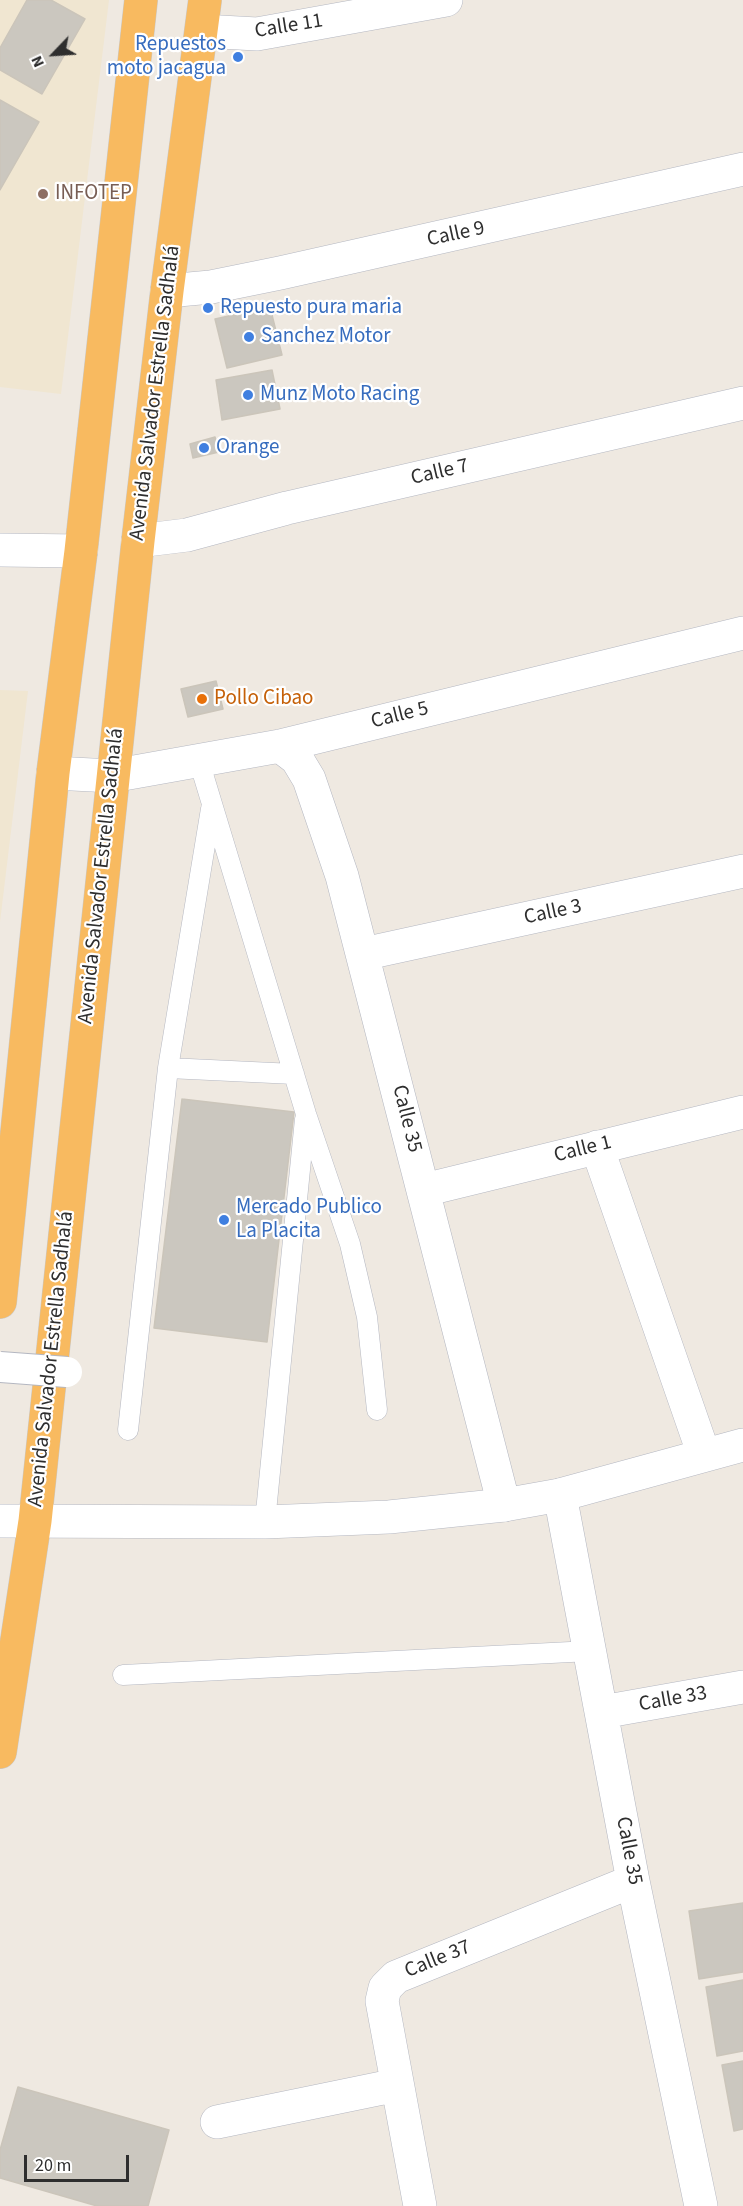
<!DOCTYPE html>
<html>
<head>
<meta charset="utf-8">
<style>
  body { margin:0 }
  #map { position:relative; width:743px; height:2206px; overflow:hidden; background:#efe9e1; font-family:"Source Sans 3",sans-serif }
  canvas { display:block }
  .north { position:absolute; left:24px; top:24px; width:60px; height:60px; -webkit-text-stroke:4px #fff; paint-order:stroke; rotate:245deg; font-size:16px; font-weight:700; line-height:24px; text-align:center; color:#2e2e2e }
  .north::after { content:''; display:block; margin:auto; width:21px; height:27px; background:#2e2e2e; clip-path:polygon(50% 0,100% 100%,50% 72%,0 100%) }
  .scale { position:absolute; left:24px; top:2155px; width:105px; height:27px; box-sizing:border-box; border:3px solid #2e2e2e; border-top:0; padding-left:8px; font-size:18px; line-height:21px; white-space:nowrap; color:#2e2e2e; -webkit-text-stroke:4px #fff; paint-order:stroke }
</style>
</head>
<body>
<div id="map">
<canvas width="743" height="2206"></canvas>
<div class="north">N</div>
<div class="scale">20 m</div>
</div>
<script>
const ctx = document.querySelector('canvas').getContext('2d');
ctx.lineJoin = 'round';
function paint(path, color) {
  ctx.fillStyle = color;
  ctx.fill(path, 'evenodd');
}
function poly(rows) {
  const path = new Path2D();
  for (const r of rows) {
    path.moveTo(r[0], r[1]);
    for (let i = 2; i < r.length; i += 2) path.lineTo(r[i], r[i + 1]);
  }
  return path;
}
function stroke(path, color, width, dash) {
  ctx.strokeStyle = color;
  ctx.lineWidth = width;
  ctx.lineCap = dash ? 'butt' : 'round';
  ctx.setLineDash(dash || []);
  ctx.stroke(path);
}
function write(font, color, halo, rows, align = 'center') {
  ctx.font = font + ' "Source Sans 3",sans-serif';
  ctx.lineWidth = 4.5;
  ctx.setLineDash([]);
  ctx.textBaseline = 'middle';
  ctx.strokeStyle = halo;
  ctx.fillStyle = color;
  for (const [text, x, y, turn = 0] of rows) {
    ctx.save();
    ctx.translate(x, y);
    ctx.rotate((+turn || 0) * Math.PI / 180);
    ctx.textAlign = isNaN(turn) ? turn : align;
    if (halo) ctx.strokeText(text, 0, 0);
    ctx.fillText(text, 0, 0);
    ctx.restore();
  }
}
paint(poly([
  [0,0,109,0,61,394,0,387],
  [0,690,28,691,0,922]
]), '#f0e6d1');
const building = poly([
  [27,0,51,0,85,19,42,94,0,70,0,48,27,0],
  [0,100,39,122,0,190,0,100],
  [270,307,282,355,227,368,215,319,270,307],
  [272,370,280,409,222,420,216,380,272,370],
  [215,437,219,452,193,458,190,444,215,437],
  [216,681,223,709,188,717,181,689,216,681],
  [182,1099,294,1112,267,1342,154,1328,182,1099],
  [743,1903,743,1972,699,1979,689,1911,743,1903],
  [743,1980,743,2051,717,2056,706,1987,743,1980],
  [743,2061,743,2129,734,2131,722,2065,743,2061],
  [18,2087,169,2130,148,2206,97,2206,0,2178,0,2150,18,2087]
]);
paint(building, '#cbc7bf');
stroke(building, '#cbc5ba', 1.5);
const service = poly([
  [199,761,306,1114,350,1244,367,1317,377,1410],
  [168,1068,294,1074],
  [128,1430,168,1068,211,809],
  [265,1522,305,1119],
  [123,1675,590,1651]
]);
const minor = poly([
  [202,31,257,34,446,0],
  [167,291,211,287,280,273,743,169],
  [138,541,187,535,287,508,743,403],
  [0,550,81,551],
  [280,746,297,759,309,779,342,876,504,1505],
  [53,773,112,776,280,746,743,633],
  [363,954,743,871],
  [597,1147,704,1455],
  [424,1190,743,1112],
  [560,1495,633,1881,701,2206],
  [602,1712,743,1687],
  [217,2122,397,2085],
  [420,2206,382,2001,385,1988,396,1977,633,1881]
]);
const secondary = poly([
  [0,1521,265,1522,389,1517,504,1505,560,1495,743,1445]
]);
const trunk = poly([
  [0,1302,53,773,81,551,141,0],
  [0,1752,35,1521,138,541,167,291,205,0]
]);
stroke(service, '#b4b7c1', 21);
stroke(minor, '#b4b7c1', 34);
stroke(secondary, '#b4b7c1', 34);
stroke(trunk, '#c9c9c9', 34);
stroke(service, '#fff', 20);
stroke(minor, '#fff', 33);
stroke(secondary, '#fff', 33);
stroke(trunk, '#f8ba60', 33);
const pedestrianBridge = poly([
  [0,1367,67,1372]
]);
stroke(pedestrianBridge, '#b4b7c1', 32, []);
stroke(pedestrianBridge, '#fff', 30);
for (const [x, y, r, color] of [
  [238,57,6,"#3f7fe0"],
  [43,194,6,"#8d6e63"],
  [208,308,6,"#3f7fe0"],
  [249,337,6,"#3f7fe0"],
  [248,395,6,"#3f7fe0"],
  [204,448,6,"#3f7fe0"],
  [202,699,6,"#e8710a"],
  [224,1220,6,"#3f7fe0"]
]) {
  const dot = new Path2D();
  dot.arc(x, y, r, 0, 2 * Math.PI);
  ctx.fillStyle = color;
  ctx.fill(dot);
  stroke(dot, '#fff', 2);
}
write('21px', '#2e2e2e', '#fff', [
  ["Calle 11",289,27,-9],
  ["Calle 9",456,235,-12],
  ["Avenida Salvador Estrella Sadhalá",156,393,-83],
  ["Calle 7",440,473,-13],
  ["Calle 5",400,716,-14],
  ["Avenida Salvador Estrella Sadhalá",102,876,-84],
  ["Calle 3",553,913,-12],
  ["Calle 35",406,1119,76],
  ["Calle 1",583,1150,-14],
  ["Avenida Salvador Estrella Sadhalá",52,1359,-84],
  ["Calle 33",673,1700,-10],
  ["Calle 35",628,1851,79],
  ["Calle 37",438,1960,-22]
]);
write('21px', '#366cbe', '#fff', [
  ["Repuestos",226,45,"right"],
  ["moto jacagua",226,69,"right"],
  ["Repuesto pura maria",220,308],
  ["Sanchez Motor",261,337],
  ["Munz Moto Racing",260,395],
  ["Orange",216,448],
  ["Mercado Publico",236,1208],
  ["La Placita",236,1232]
], 'left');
write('21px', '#785e54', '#fff', [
  ["INFOTEP",55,194]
], 'left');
write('21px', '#c56008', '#fff', [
  ["Pollo Cibao",214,699]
], 'left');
</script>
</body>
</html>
